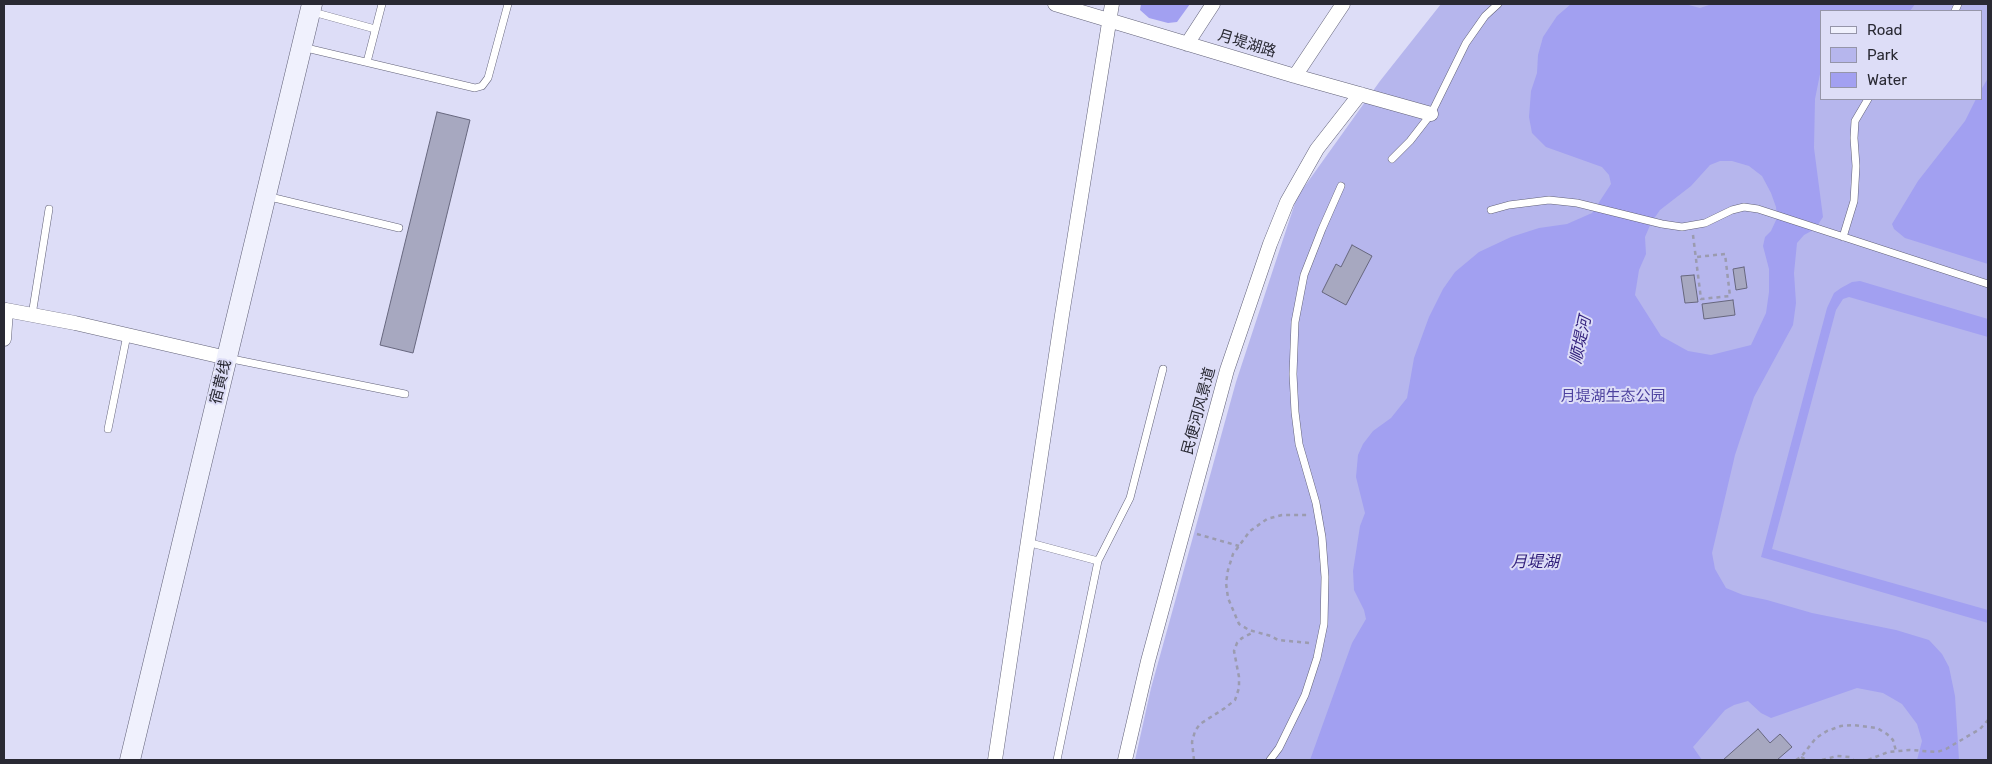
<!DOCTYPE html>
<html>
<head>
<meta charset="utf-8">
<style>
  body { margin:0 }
  #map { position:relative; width:1992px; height:764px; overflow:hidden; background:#ddddf7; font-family:Rubik,sans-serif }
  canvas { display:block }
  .frame { position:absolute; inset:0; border:5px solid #292933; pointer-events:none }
  .legend { position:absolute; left:1820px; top:10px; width:162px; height:90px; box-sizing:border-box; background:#ddddf7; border:1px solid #9595a9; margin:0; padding:6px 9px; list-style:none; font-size:15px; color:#292933 }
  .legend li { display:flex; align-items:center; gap:10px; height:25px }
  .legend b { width:25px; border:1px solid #9595a9 }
</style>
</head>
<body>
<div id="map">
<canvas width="1992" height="764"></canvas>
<div class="frame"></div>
<ul class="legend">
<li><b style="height:6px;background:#f0f1fd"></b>Road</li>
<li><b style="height:14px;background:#b6b6ed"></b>Park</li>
<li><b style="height:14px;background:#a2a0f1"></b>Water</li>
</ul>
</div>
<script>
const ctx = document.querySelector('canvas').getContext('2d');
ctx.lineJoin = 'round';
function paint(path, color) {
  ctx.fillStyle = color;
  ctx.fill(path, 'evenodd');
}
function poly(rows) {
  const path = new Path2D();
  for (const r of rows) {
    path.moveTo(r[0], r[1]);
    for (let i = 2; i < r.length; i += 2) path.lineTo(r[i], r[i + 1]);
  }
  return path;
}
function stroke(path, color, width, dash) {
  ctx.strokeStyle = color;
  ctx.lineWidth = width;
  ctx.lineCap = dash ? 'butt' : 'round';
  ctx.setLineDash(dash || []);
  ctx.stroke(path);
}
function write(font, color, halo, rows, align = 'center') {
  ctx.font = font + ' Rubik,"Noto Sans SC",sans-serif';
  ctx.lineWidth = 4;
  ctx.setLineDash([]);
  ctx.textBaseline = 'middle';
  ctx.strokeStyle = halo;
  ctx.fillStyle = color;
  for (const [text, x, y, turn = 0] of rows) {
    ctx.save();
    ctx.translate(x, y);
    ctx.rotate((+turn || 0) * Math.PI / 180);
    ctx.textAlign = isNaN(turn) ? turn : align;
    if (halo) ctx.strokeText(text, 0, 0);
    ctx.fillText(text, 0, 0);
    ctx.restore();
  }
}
paint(poly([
  [1441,4,1988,4,1988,760,1135,760,1151,688,1236,382,1297,197,1380,81],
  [1821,11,1981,11,1981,99,1821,99]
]), '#b6b6ed');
paint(poly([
  [1141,4,1190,4,1177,22,1168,23,1149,18,1140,10],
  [1571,4,1685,4,1700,8,1712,4,1915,4,1910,11,1821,11,1821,69,1815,99,1814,148,1823,217,1815,229,1804,235,1797,243,1794,273,1796,303,1793,325,1754,397,1735,455,1712,553,1715,569,1726,588,1743,595,1767,600,1812,613,1896,630,1929,640,1942,654,1949,667,1955,696,1959,760,1917,760,1922,741,1917,724,1902,704,1883,693,1857,688,1771,718,1761,713,1748,701,1734,705,1725,710,1693,747,1702,760,1310,760,1352,643,1366,619,1364,610,1354,590,1353,571,1360,526,1365,513,1356,477,1358,455,1363,444,1373,431,1391,418,1407,398,1414,358,1429,317,1443,289,1455,272,1479,252,1511,237,1539,228,1567,224,1592,213,1611,184,1609,175,1602,167,1546,147,1532,133,1529,117,1531,91,1537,73,1538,55,1543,37,1557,16],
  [1720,161,1732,161,1749,166,1762,176,1771,193,1776,207,1777,218,1771,231,1765,237,1763,246,1769,269,1769,292,1766,313,1751,345,1711,355,1688,351,1661,336,1635,295,1639,270,1646,254,1645,237,1651,223,1660,210,1691,186,1710,165],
  [1988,78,1988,264,1905,238,1894,229,1892,224,1918,181,1965,121,1976,99,1981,99,1981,90],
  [1860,281,1988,319,1988,337,1849,297,1843,299,1836,310,1772,549,1988,610,1988,623,1761,557,1827,308,1834,293,1841,288,1852,282]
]), '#a2a0f1');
const building = poly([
  [437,112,470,120,413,353,380,345,437,112],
  [1352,245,1372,256,1346,305,1322,292,1336,264,1341,267,1352,245],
  [1744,267,1747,288,1736,290,1733,269,1744,267],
  [1694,275,1698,302,1685,303,1681,276,1694,275],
  [1733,300,1735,315,1704,319,1702,304,1733,300],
  [1758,729,1770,743,1780,734,1792,747,1777,760,1723,760,1758,729]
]);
paint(building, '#a7a8c0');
stroke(building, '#67677e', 1);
const service = poly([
  [1955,11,1958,4],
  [313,12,375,29],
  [302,47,475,88,482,86,488,78,508,4],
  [367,62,382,4],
  [1392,159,1410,141,1431,114,1466,43,1485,16,1498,4],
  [266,196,399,228],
  [1491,210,1509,205,1549,200,1577,203,1662,224,1682,227,1705,223,1732,210,1744,207,1758,209,1988,284],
  [1843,237,1854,201,1856,166,1854,138,1855,121,1868,99],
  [32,315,49,209],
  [227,358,405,394],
  [108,429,127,335],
  [1027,542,1098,561],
  [1057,760,1098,561,1130,498,1163,369],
  [1270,760,1279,748,1305,695,1317,658,1324,624,1325,577,1322,537,1316,503,1299,444,1295,412,1293,374,1295,322,1304,275,1322,229,1341,186]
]);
const minor = poly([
  [1055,4,1295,76,1431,114],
  [1187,44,1213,4],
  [1295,76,1343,4],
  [4,339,6,310,75,323,227,358],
  [995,760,1062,315,1112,4],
  [1125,760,1148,661,1227,370,1270,244,1287,202,1317,149,1360,94]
]);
const secondary = poly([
  [130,760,312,4]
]);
stroke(service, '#636379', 8);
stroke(minor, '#636379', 15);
stroke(secondary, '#636379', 21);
stroke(poly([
  [1693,235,1701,299,1730,296,1725,254,1696,257],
  [1197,534,1239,546],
  [1309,643,1278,640,1271,636,1249,630,1239,624,1228,598,1226,583,1228,570,1233,554,1250,531,1267,519,1282,515,1309,515],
  [1801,757,1807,760],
  [1194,760,1192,742,1195,731,1200,724,1225,708,1235,700,1239,688,1239,677,1234,651,1237,643,1242,638,1254,632],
  [1796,760,1801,757,1816,738,1827,731,1841,726,1853,725,1877,728,1887,734,1893,740,1896,751],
  [1822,760,1837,756,1850,757,1853,760],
  [1868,760,1888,752,1910,750,1937,752,1946,749,1980,729,1988,720]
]), '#9b9baf', 2.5, [4, 4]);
stroke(service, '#fff', 7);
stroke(minor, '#fff', 14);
stroke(secondary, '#f0f1fd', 20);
write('15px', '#292933', '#ddddf7', [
  ["月堤湖路",1247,44,17],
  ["宿黄线",221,382,-76],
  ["民便河风景道",1199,411,-75]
]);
write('15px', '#4d429f', '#ddddf7', [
  ["月堤湖生态公园",1613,397]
]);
write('italic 16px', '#311f7b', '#ddddf7', [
  ["顺堤河",1581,340,-78],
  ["月堤湖",1535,562]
]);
</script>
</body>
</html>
